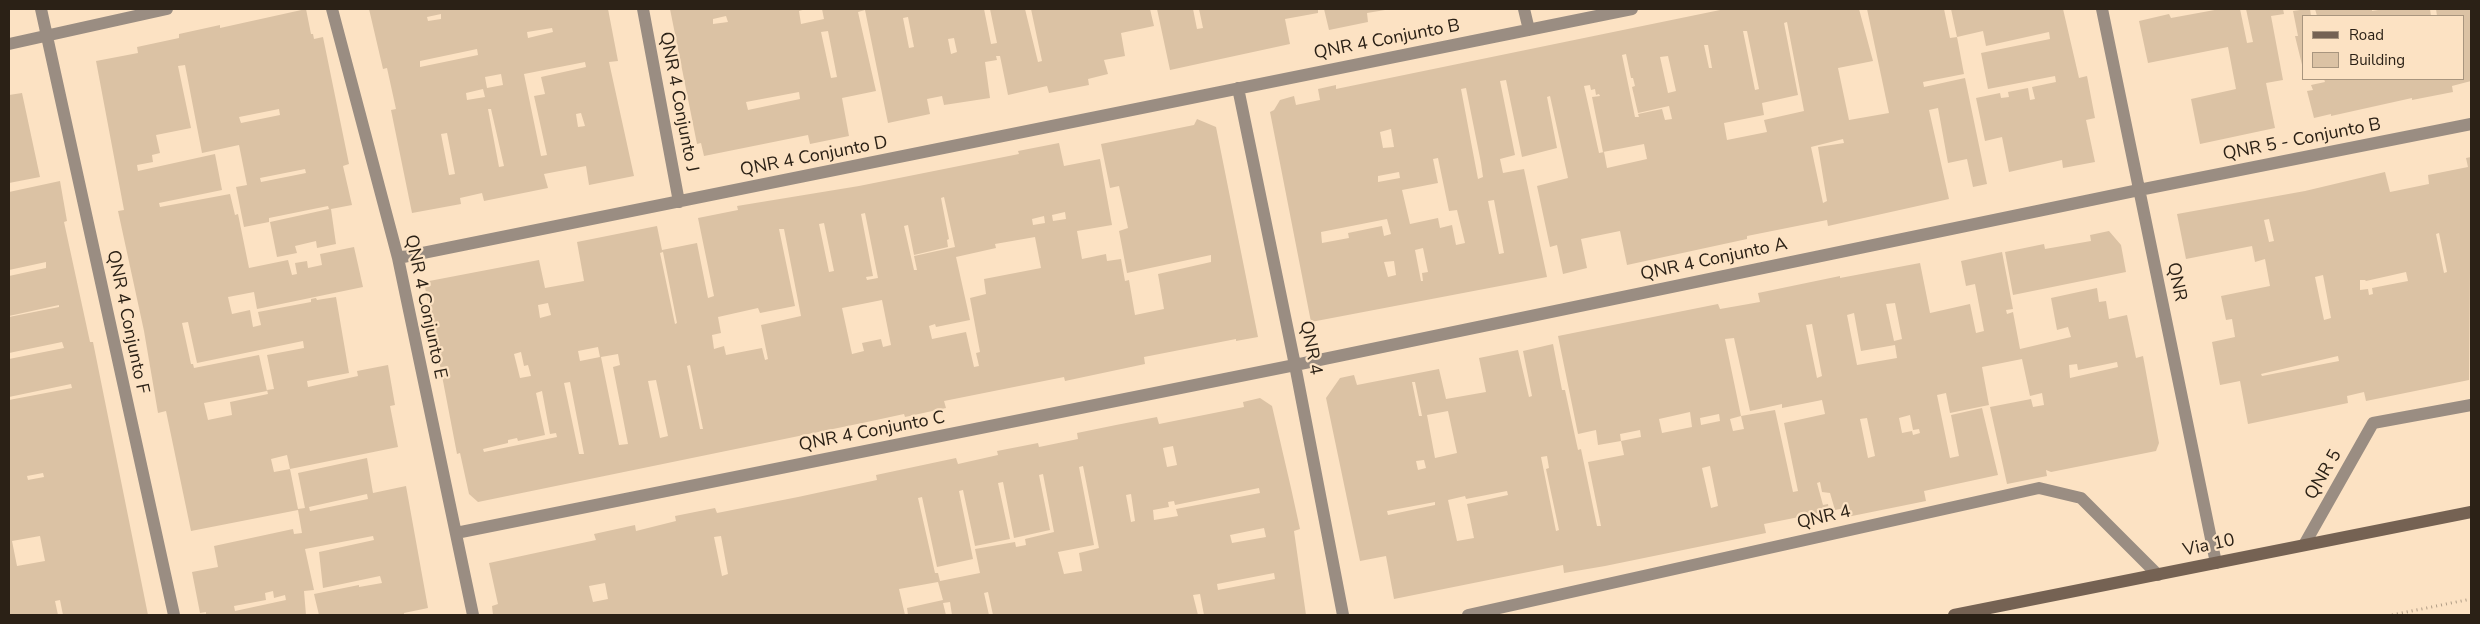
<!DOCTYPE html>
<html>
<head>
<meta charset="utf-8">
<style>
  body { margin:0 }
  #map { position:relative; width:2480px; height:624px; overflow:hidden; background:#fce2c3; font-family:"Nunito Sans",sans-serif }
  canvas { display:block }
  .frame { position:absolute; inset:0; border:10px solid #2b2116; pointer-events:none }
  .legend { position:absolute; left:2302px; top:15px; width:162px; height:65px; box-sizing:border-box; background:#fce2c3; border:1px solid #a8957e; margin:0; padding:6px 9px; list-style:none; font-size:15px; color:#2b2116 }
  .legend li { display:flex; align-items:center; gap:10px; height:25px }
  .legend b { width:25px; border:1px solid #a8957e }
</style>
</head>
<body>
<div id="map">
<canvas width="2480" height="624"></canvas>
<div class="frame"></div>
<ul class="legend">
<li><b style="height:6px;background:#756253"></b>Road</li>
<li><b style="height:14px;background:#dbc2a4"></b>Building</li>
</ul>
</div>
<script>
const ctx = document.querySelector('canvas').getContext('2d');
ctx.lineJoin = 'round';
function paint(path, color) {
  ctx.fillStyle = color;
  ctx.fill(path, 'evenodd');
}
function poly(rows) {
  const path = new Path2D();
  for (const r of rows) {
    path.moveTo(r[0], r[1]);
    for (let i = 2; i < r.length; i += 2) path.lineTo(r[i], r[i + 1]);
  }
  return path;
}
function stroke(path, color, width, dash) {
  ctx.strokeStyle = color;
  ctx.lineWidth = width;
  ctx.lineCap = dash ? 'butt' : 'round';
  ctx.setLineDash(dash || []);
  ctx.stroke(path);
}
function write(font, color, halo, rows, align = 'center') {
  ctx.font = font + ' "Nunito Sans",sans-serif';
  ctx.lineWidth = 4.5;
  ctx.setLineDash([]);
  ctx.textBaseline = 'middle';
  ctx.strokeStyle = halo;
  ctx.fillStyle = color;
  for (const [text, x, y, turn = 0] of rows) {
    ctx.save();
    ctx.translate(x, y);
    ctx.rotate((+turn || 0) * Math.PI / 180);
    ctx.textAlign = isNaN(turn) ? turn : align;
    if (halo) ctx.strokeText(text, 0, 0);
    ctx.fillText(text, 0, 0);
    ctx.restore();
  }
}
paint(poly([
  [306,9,311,34,313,34,314,39,323,37,349,164,343,166,352,205,331,209,336,244,317,248,316,241,295,246,297,253,277,257,270,222,329,209,328,206,269,218,269,222,244,227,236,187,247,185,239,145,202,153,185,65,178,66,191,128,156,135,160,153,152,155,153,162,137,165,138,171,215,154,222,190,159,203,160,207,230,194,235,215,238,214,249,268,288,260,292,275,297,274,295,263,307,261,308,268,322,265,320,254,354,247,363,287,257,309,254,292,228,297,232,314,250,310,253,327,261,325,258,312,311,302,311,299,316,298,317,300,336,297,349,373,307,381,308,387,358,376,357,371,388,365,395,405,390,406,398,447,290,469,287,455,271,459,274,472,290,469,298,509,305,508,298,473,367,458,373,493,406,486,428,608,404,613,404,615,319,615,314,594,359,585,359,587,382,583,380,576,323,588,319,552,374,540,373,536,305,549,314,590,304,591,306,615,206,615,206,612,200,613,192,572,218,567,214,546,293,529,294,534,302,533,298,510,191,531,166,411,158,413,144,331,118,211,124,210,96,61,138,53,137,47,179,38,179,34,220,25,220,28],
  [279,109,280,115,241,123,239,117],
  [305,169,306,173,261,182,260,178],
  [188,322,197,363,303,341,304,348,267,355,274,389,267,390,268,394,230,402,232,415,208,420,204,403,267,391,259,355,194,368,193,364,191,364,182,323],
  [367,494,368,499,310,511,309,507],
  [273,591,274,598,285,595,286,600,235,611,234,606,266,600,265,593],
  [369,9,608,9,618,61,609,62,634,176,589,185,586,166,544,174,548,188,484,201,482,193,460,198,461,204,412,213,391,110,396,109,387,68,383,69],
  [441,14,441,19,428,21,427,17],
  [552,28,553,32,528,38,527,32],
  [477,49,478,55,420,67,420,61],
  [585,62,586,67,541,77,545,94,534,96,547,155,541,156,524,74],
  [501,74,503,85,487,88,485,77],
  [483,89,485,97,467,100,466,93],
  [488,109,491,109,504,166,499,167],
  [581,113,585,126,578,127,576,114],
  [447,133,455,174,449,175,441,134],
  [670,9,806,9,799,11,801,24,824,19,822,9,984,9,991,44,997,43,990,9,1025,9,1038,62,1042,61,1031,9,1150,9,1154,26,1121,33,1125,56,1104,60,1108,74,1088,79,1089,85,1049,93,1047,86,1008,95,1000,56,996,56,997,60,985,62,990,98,944,105,942,96,927,99,930,114,888,123,865,10,858,12,876,91,842,98,849,136,810,144,808,135,704,156,701,143,697,144],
  [726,16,728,22,713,24,713,19],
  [908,17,914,47,909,48,903,18],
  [828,31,837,77,831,78,821,32],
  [954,38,957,52,951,54,948,39],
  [799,92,800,99,748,110,746,102],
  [1157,9,1193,9,1197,29,1203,28,1199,9,1318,9,1318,13,1285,19,1290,44,1170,70],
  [1324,9,1385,9,1385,10,1367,13,1368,22,1329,30],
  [1725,9,1859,9,1873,61,1838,68,1849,120,1889,113,1867,9,1944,9,1950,38,1957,37,1951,9,2063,9,2079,78,2087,76,2095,118,2086,120,2095,162,2063,168,2062,160,2009,172,2002,137,1985,141,1976,98,2000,93,2001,98,2009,97,2008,92,2028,88,2030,100,2035,99,2032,87,2056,82,2055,76,1988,89,1981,53,2050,39,2049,32,1986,46,1983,31,1957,37,1964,74,1923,82,1924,87,1965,78,1987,184,1973,187,1967,159,1948,163,1938,108,1929,110,1949,199,1828,226,1827,220,1747,236,1747,239,1627,265,1620,231,1581,239,1587,268,1563,274,1557,245,1550,247,1537,186,1568,178,1550,96,1547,97,1557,148,1522,157,1506,80,1500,81,1515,155,1500,159,1503,173,1524,169,1547,277,1311,322,1270,112,1274,110,1280,100,1294,96,1296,105,1320,100,1318,89,1336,85,1336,89],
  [1787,22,1804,111,1764,120,1767,132,1727,140,1724,123,1764,115,1762,103,1798,95,1784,23],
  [1743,31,1747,31,1759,89,1755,90],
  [1704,45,1708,45,1712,68,1709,68],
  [1626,54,1631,78,1633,78,1635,86,1632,87,1638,113,1669,106,1672,119,1665,120,1662,109,1638,114,1639,117,1635,117,1622,55],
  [1668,56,1676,91,1668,93,1660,57],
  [1590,85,1591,90,1595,89,1596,95,1599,94,1600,96,1592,97,1603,152,1644,144,1647,159,1607,168,1604,152,1599,153,1584,86],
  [1466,88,1481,163,1483,177,1478,179,1461,89],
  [1391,129,1394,147,1383,148,1380,132],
  [1843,139,1844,143,1818,147,1827,201,1823,203,1811,147],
  [1438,158,1449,211,1457,210,1465,243,1456,245,1452,225,1440,228,1438,218,1410,224,1402,190,1438,183,1433,159],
  [1399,172,1400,178,1378,182,1378,176],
  [1494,200,1504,253,1499,254,1488,201],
  [1387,219,1391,234,1384,236,1382,226,1348,233,1349,238,1322,243,1321,232],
  [1423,248,1428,272,1422,273,1423,281,1421,281,1415,250],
  [1394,261,1396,275,1388,277,1384,262],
  [2220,9,2240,9,2247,43,2253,42,2246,9,2283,9,2284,14,2271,16,2283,80,2266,83,2275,128,2200,144,2191,99,2236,89,2228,47,2148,63,2139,21,2169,14,2171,18],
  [2307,9,2310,9,2311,16,2304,16,2303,69,2295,36,2298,36,2293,11],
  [2315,9,2372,9,2372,11,2384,9,2430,9,2431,16,2317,16],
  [2436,9,2471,9,2471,81,2452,86,2453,92,2412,100,2412,98,2331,116,2331,114,2314,118,2307,91,2313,90,2311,85,2325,82,2324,79,2464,79,2464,16,2437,16],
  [22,93,40,177,9,183,9,95],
  [1197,119,1216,127,1258,337,1236,341,1236,339,1144,357,1145,364,1065,381,1064,377,944,401,946,408,905,417,904,414,867,422,478,502,469,494,460,453,457,454,424,282,539,260,545,288,584,281,577,242,657,226,662,250,697,243,708,298,714,296,698,218,738,210,737,206,859,186,1019,154,1018,151,1059,143,1064,166,1100,159,1112,225,1077,231,1082,259,1106,254,1107,261,1121,259,1125,281,1129,280,1135,315,1164,309,1158,274,1211,262,1211,255,1127,273,1119,231,1128,228,1119,186,1110,188,1101,144,1194,125],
  [944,197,955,247,914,256,917,270,914,270,904,226,908,225,914,255,948,247,947,240,949,239,941,198],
  [1065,212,1066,219,1053,221,1052,215],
  [865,213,878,278,867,280,866,277,873,276,861,214],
  [1044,216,1045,223,1033,225,1032,219],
  [824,223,834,271,829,272,819,224],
  [779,229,784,229,801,316,761,325,768,359,765,360,762,348,726,355,724,346,714,349,712,335,721,333,718,317,758,308,760,313,795,306],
  [1035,237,1041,268,984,279,986,294,970,298,980,352,976,353,979,366,974,367,966,332,932,339,929,326,935,324,936,327,970,320,956,257,996,248,995,244],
  [663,252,677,323,675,324,660,253],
  [882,300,891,345,883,347,881,339,862,343,864,351,852,354,842,308],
  [548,303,551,315,540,318,538,305],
  [598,347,600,357,580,361,578,351],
  [521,352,524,366,528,365,531,376,520,378,514,354],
  [618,354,620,365,613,367,628,444,619,445,601,357],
  [690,365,703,429,700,429,687,366],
  [656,380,668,436,660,438,648,381],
  [570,382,584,454,579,454,564,383],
  [542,391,550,434,556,433,557,437,484,452,483,449,508,443,508,440,517,438,518,441,545,435,536,393],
  [2471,157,2469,380,2366,401,2364,392,2347,396,2348,403,2248,424,2240,381,2220,385,2212,342,2235,337,2232,319,2226,320,2221,296,2270,286,2265,259,2255,262,2252,246,2186,259,2177,214,2305,191,2385,172,2390,192,2429,184,2428,175,2468,167,2466,158],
  [2269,219,2274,241,2269,242,2264,220],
  [2439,233,2447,272,2444,273,2436,234],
  [2406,272,2408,281,2372,288,2373,294,2369,295,2368,289,2360,290,2360,280,2365,280,2366,281],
  [2323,275,2331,318,2324,320,2315,277],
  [2338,356,2339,361,2262,376,2261,374],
  [60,181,67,221,64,222,90,342,93,342,148,615,63,615,60,600,55,601,58,615,9,615,9,400,72,388,71,384,9,397,9,359,64,348,62,342,9,353,9,317,59,307,59,305,9,316,9,276,46,268,46,262,9,270,9,192],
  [43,473,44,477,28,480,27,476],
  [40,536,45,561,17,566,12,541],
  [2109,231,2121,245,2126,272,2013,295,2005,252,2044,244,2045,249,2091,241,2090,235],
  [2002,252,2013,309,2006,310,2007,314,2013,312,2020,349,2071,337,2068,327,2057,330,2051,298,2097,288,2099,302,2106,301,2109,319,2127,315,2136,358,2143,356,2159,443,2156,451,2051,472,2046,470,2047,476,2007,484,1990,407,2031,399,2033,407,2044,405,2042,393,2030,396,2022,359,1982,367,1989,405,1950,413,1946,393,1937,395,1950,458,1959,456,1951,415,1982,408,1998,475,1924,491,1926,501,1847,517,1845,508,1835,510,1830,493,1822,492,1820,482,1817,483,1823,505,1828,504,1829,511,1764,524,1766,533,1605,566,1564,573,1563,565,1394,599,1386,556,1360,561,1326,398,1340,378,1354,375,1357,385,1439,369,1446,399,1486,392,1479,358,1518,350,1529,397,1532,396,1523,351,1553,344,1562,390,1565,390,1578,450,1581,449,1597,526,1601,526,1588,462,1624,455,1621,441,1641,437,1640,430,1620,434,1621,441,1598,445,1596,430,1578,434,1558,336,1718,304,1720,309,1760,302,1758,293,1840,276,1840,278,1920,263,1930,313,1970,304,1976,333,1984,331,1975,284,1966,286,1961,261],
  [1895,303,1902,339,1894,341,1886,304],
  [1854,313,1861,351,1895,345,1897,358,1857,365,1847,315],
  [1812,324,1822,376,1817,378,1806,325],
  [1734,338,1750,411,1782,404,1782,408,1822,400,1825,414,1784,423,1798,491,1793,492,1775,410,1741,416,1744,429,1733,431,1730,419,1741,416,1725,339],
  [2117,362,2118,367,2070,378,2069,365,2077,364,2078,370],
  [1412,382,1415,382,1422,416,1419,416],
  [1448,411,1457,453,1435,458,1427,415],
  [1690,412,1692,427,1662,433,1659,419],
  [1719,414,1720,421,1701,425,1700,418],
  [1910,415,1913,430,1919,429,1920,433,1913,435,1912,431,1902,433,1899,418],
  [1867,418,1875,456,1868,458,1860,419],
  [1547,456,1549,468,1546,469,1559,530,1556,531,1541,457],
  [1424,460,1426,468,1418,470,1416,461],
  [1710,466,1718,506,1711,508,1702,468],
  [1507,491,1508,495,1467,504,1474,538,1457,541,1448,500,1465,496,1466,499],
  [1435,502,1435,505,1388,515,1387,511],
  [1260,398,1272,406,1291,488,1300,529,1294,531,1306,615,1204,615,1200,594,1193,595,1198,615,993,615,988,592,984,593,989,615,952,615,950,602,943,603,946,615,908,615,907,608,943,600,938,582,899,589,905,615,493,615,492,606,498,604,489,563,596,540,594,534,635,525,636,531,676,521,675,516,715,508,717,513,798,497,877,480,876,475,956,458,958,464,998,455,997,451,1038,443,1039,447,1078,439,1077,433,1116,425,1157,417,1159,424,1244,407,1243,402],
  [1173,446,1177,465,1167,467,1163,448],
  [1083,466,1099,548,1079,553,1082,571,1064,574,1058,552,1094,545,1079,467],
  [1043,474,1054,532,1025,539,1026,545,1016,547,1015,542,975,549,980,573,940,581,938,573,935,573,918,498,922,497,937,567,973,559,959,491,963,490,975,546,1010,539,998,483,1003,482,1014,538,1050,530,1039,475],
  [1259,488,1260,493,1176,509,1178,516,1154,520,1153,510,1169,507,1168,502,1174,501,1175,505],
  [1131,494,1135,521,1131,522,1126,495],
  [1264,528,1266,537,1232,543,1230,535],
  [721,536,728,574,722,576,714,537],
  [1274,573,1275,579,1218,590,1217,584],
  [605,583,608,599,593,602,589,586]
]), '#dbc2a4');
stroke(poly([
  [2392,615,2471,599]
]), '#af9b84', 3, [1, 4]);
stroke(poly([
  [41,9,174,615],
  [332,9,398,258,473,615],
  [643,9,679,202],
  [1524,9,1529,30],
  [2102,9,2216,563],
  [9,44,167,9],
  [1238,88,1295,365,1343,615],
  [398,258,1632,9],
  [456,533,1295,365,2139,190,2471,124],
  [2304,545,2373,423,2471,405],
  [1468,615,2039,488,2081,498,2158,575]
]), '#9a8d82', 12);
stroke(poly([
  [1954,615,2471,512]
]), '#756253', 12);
write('18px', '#2b2116', '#fce2c3', [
  ["QNR 4 Conjunto B",1387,40,-11],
  ["QNR 4 Conjunto J",678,102,79],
  ["QNR 5 - Conjunto B",2302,140,-11],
  ["QNR 4 Conjunto D",814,157,-11],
  ["QNR 4 Conjunto A",1714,260,-12],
  ["QNR",2176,282,78],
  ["QNR 4 Conjunto E",425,307,78],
  ["QNR 4 Conjunto F",127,322,78],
  ["QNR 4",1310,348,79],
  ["QNR 4 Conjunto C",872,432,-11],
  ["QNR 5",2324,475,-60],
  ["QNR 4",1824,518,-13],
  ["Via 10",2209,546,-12]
]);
</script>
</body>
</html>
